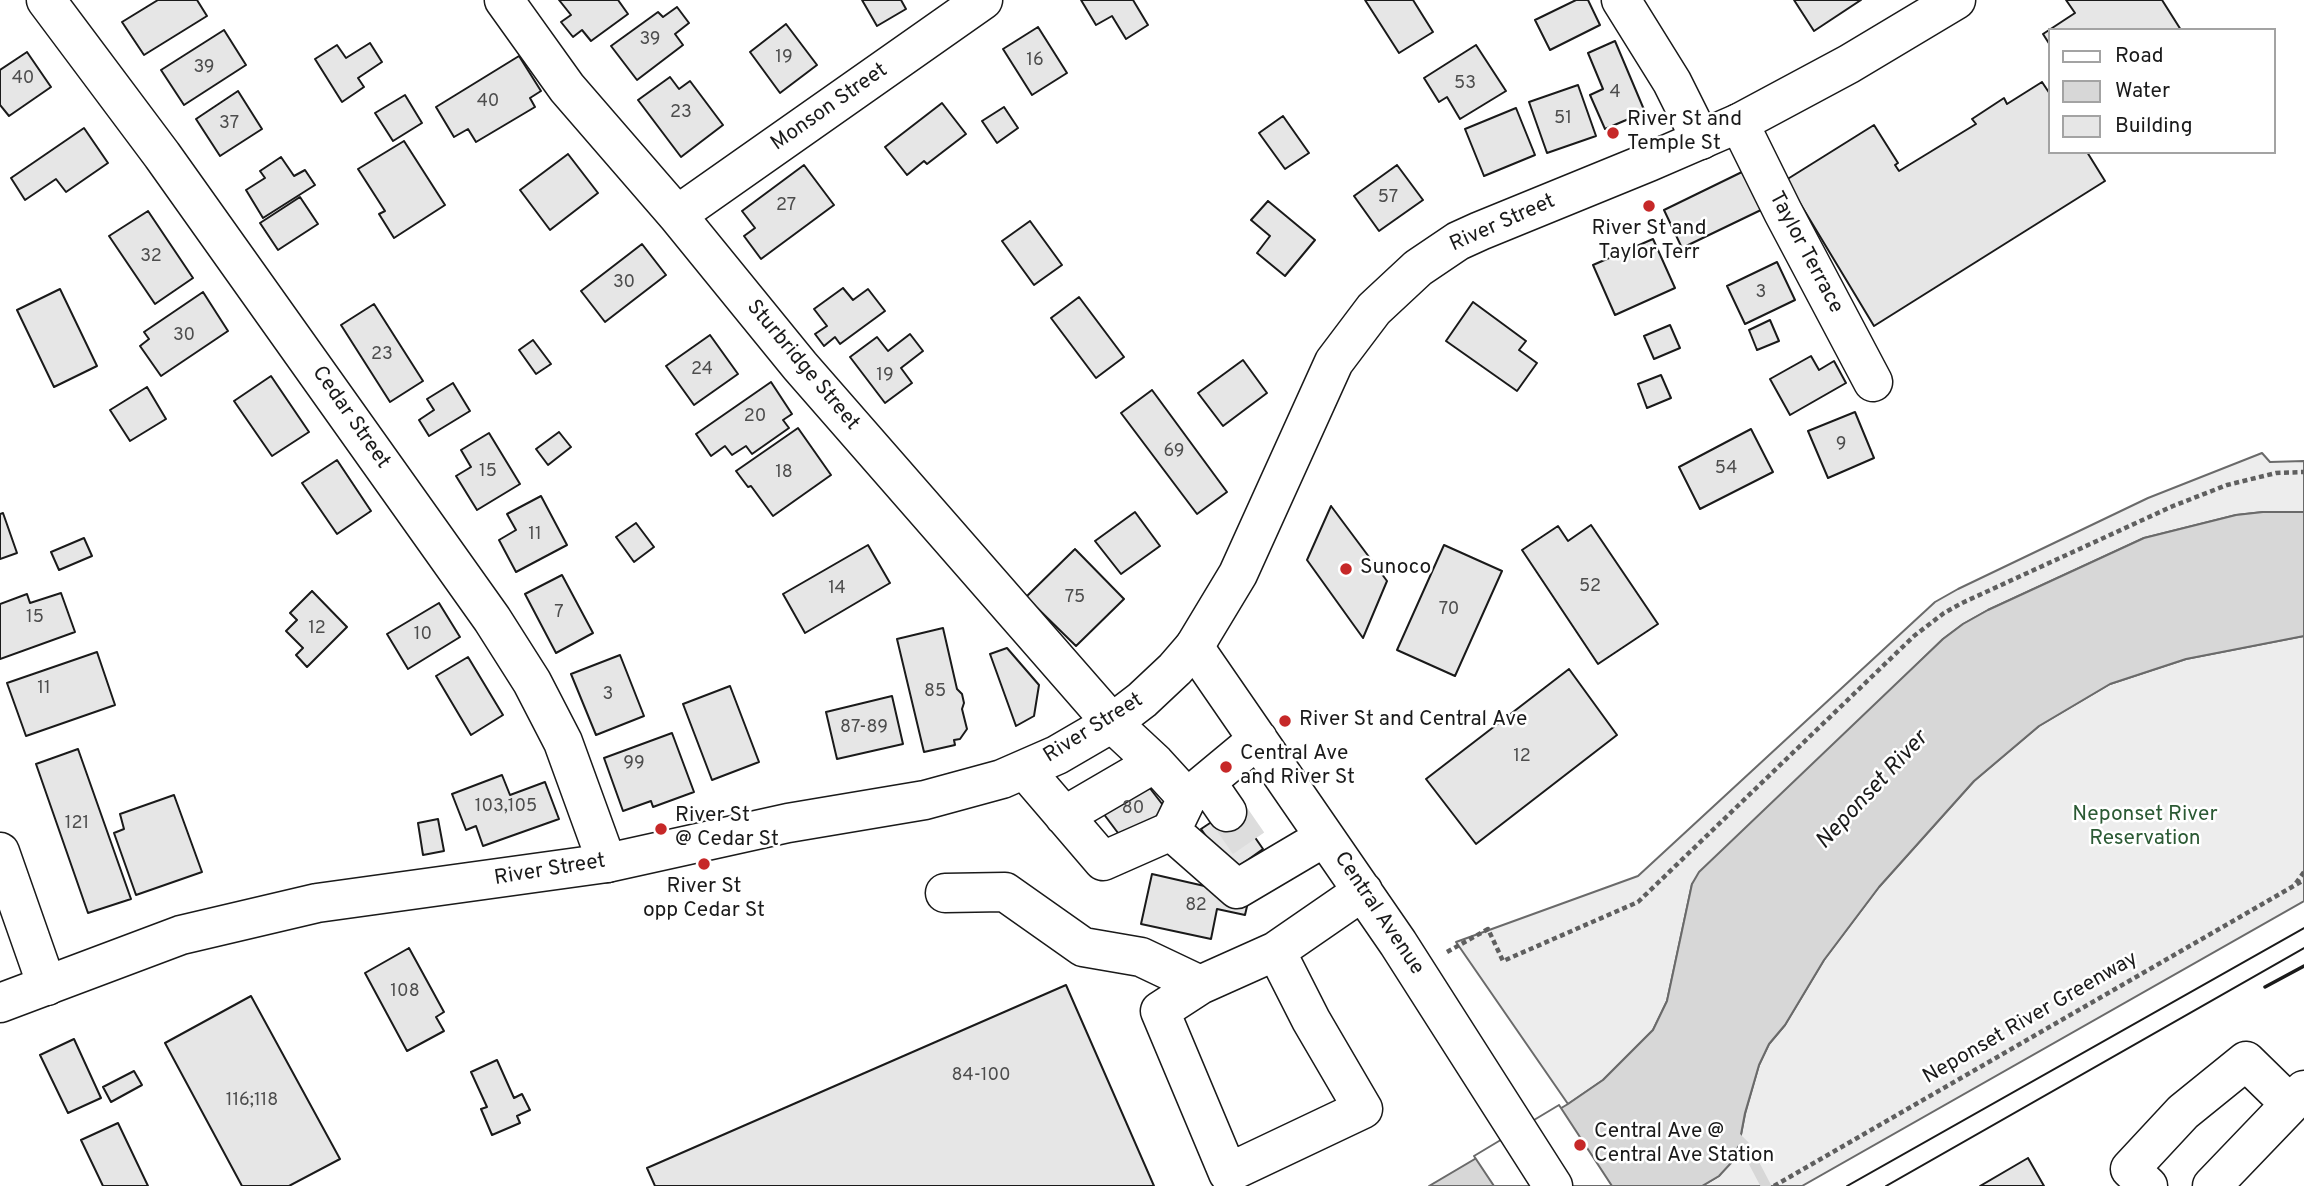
<!DOCTYPE html>
<html>
<head>
<meta charset="utf-8">
<style>
  body { margin:0 }
  #map { position:relative; width:2304px; height:1186px; overflow:hidden; background:#fff; font-family:Overpass,sans-serif }
  canvas { display:block }
  .legend { position:absolute; left:2048px; top:28px; width:228px; height:126px; box-sizing:border-box; background:#fff; border:2px solid #a3a3a3; margin:0; padding:9px 12px; list-style:none; font-size:21px; color:#1a1a1a }
  .legend li { display:flex; align-items:center; gap:14px; height:35px }
  .legend b { width:35px; border:2px solid #a3a3a3 }
</style>
</head>
<body>
<div id="map">
<canvas width="2304" height="1186"></canvas>
<ul class="legend">
<li><b style="height:9px;background:#fff"></b>Road</li>
<li><b style="height:19px;background:#d7d7d7"></b>Water</li>
<li><b style="height:19px;background:#e6e6e6"></b>Building</li>
</ul>
</div>
<script>
const ctx = document.querySelector('canvas').getContext('2d');
ctx.lineJoin = 'round';
function paint(path, color) {
  ctx.fillStyle = color;
  ctx.fill(path, 'evenodd');
}
function poly(rows) {
  const path = new Path2D();
  for (const r of rows) {
    path.moveTo(r[0], r[1]);
    for (let i = 2; i < r.length; i += 2) path.lineTo(r[i], r[i + 1]);
  }
  return path;
}
function stroke(path, color, width, dash) {
  ctx.strokeStyle = color;
  ctx.lineWidth = width;
  ctx.lineCap = dash ? 'butt' : 'round';
  ctx.setLineDash(dash || []);
  ctx.stroke(path);
}
function write(font, color, halo, rows, align = 'center') {
  ctx.font = font + ' Overpass,sans-serif';
  ctx.lineWidth = 5;
  ctx.setLineDash([]);
  ctx.textBaseline = 'middle';
  ctx.strokeStyle = halo;
  ctx.fillStyle = color;
  for (const [text, x, y, turn = 0] of rows) {
    ctx.save();
    ctx.translate(x, y);
    ctx.rotate((+turn || 0) * Math.PI / 180);
    ctx.textAlign = isNaN(turn) ? turn : align;
    if (halo) ctx.strokeText(text, 0, 0);
    ctx.fillText(text, 0, 0);
    ctx.restore();
  }
}
const built = poly([
  [2262,453,2270,462,2304,461,2304,512,2263,512,2236,515,2144,538,1988,610,1963,624,1943,639,1692,884,1667,1001,1653,1030,1603,1080,1568,1104,1456,942,1638,876,1935,602,1958,589,2148,498,2262,453],
  [2304,636,2304,901,1802,1186,1702,1186,1719,1176,1739,1145,1745,1114,1759,1065,1769,1044,1785,1025,1824,960,1879,887,1974,781,2039,726,2110,684,2186,659,2304,636]
]);
paint(built, '#ededed');
stroke(built, '#6a6a6a', 2);
const water = poly([
  [2263,512,2304,512,2304,636,2186,659,2110,684,2039,726,1974,781,1879,887,1824,960,1785,1025,1769,1044,1759,1065,1745,1113,1739,1145,1731,1163,1719,1176,1702,1186,1429,1186,1568,1104,1603,1080,1653,1030,1667,1001,1692,884,1699,872,1943,639,1963,624,1988,610,2144,538,2236,515,2263,512]
]);
paint(water, '#d7d7d7');
stroke(water, '#6a6a6a', 2);
const pier = poly([
  [1559,1105,1612,1186,1494,1186,1474,1156,1559,1105]
]);
paint(pier, '#fff');
stroke(pier, '#6a6a6a', 2);
stroke(poly([
  [1732,1133,1745,1146,1766,1186]
]), '#d7d7d7', 10);
const building = poly([
  [158,0,197,0,207,16,144,55,122,22,158,0],
  [559,0,618,0,628,14,591,41,582,30,573,37,561,22,571,15,559,0],
  [862,0,901,0,906,9,877,26,862,0],
  [1081,0,1133,0,1148,25,1126,39,1112,16,1096,25,1081,0],
  [1365,0,1413,0,1433,32,1399,53,1365,0],
  [1576,0,1588,0,1600,25,1550,50,1535,20,1576,0],
  [1794,0,1861,0,1814,31,1794,0],
  [2066,0,2162,0,2181,30,2050,30,2050,45,2043,34,2075,13,2066,0],
  [677,7,689,23,675,34,683,45,637,80,611,46,658,12,663,17,677,7],
  [786,24,817,65,780,93,750,52,786,24],
  [1038,27,1067,73,1032,95,1003,49,1038,27],
  [224,30,246,65,184,105,161,70,224,30],
  [1615,41,1645,112,1605,129,1590,95,1603,89,1588,53,1615,41],
  [370,43,382,62,358,78,364,87,342,102,315,59,337,45,346,58,370,43],
  [1476,45,1506,91,1460,119,1447,97,1439,102,1424,78,1476,45],
  [27,52,51,87,9,116,0,105,0,70,27,52],
  [519,56,541,91,530,98,535,107,476,142,468,129,454,137,436,107,519,56],
  [670,77,679,89,690,81,723,125,681,157,638,100,670,77],
  [2042,82,2050,94,2050,152,2087,152,2105,181,1874,326,1786,180,1874,125,1898,163,1895,165,1899,171,1976,124,1972,119,2004,98,2007,104,2042,82],
  [1578,85,1596,136,1547,153,1529,102,1578,85],
  [238,91,262,129,220,156,196,119,238,91],
  [405,95,422,123,393,141,375,113,405,95],
  [942,103,966,134,927,164,924,161,907,175,885,147,942,103],
  [1004,107,1018,128,997,143,982,121,1004,107],
  [1516,108,1535,155,1484,176,1465,129,1516,108],
  [1283,116,1309,153,1285,169,1259,133,1283,116],
  [84,128,108,163,66,192,56,179,25,200,11,178,84,128],
  [404,141,445,205,394,238,379,214,385,211,358,169,404,141],
  [568,154,598,193,550,230,520,190,568,154],
  [281,157,294,176,305,170,315,185,263,218,246,190,265,178,260,171,281,157],
  [804,165,834,205,761,259,744,236,755,228,742,211,804,165],
  [1397,165,1423,200,1379,231,1354,196,1397,165],
  [1744,171,1763,209,1682,248,1664,210,1744,171],
  [300,197,318,224,278,250,260,223,300,197],
  [1268,201,1315,240,1285,276,1257,253,1270,236,1251,220,1268,201],
  [148,211,193,278,155,304,109,236,148,211],
  [1030,221,1062,265,1034,285,1002,241,1030,221],
  [1653,239,1675,288,1615,315,1593,265,1653,239],
  [642,244,666,275,605,322,581,291,642,244],
  [1777,262,1795,300,1745,324,1727,286,1777,262],
  [843,288,853,300,868,289,885,311,840,344,835,337,824,346,815,334,827,326,814,309,843,288],
  [60,289,97,366,54,387,17,310,60,289],
  [203,292,228,331,161,376,140,346,149,339,144,332,203,292],
  [1079,297,1124,357,1096,378,1051,318,1079,297],
  [1473,302,1526,341,1519,350,1537,363,1517,391,1446,341,1473,302],
  [374,304,423,381,390,402,341,325,374,304],
  [1770,320,1779,341,1757,350,1749,330,1770,320],
  [1670,325,1680,348,1654,359,1644,336,1670,325],
  [910,334,923,351,901,368,912,383,885,403,850,357,877,337,888,351,910,334],
  [710,335,738,374,694,405,666,366,710,335],
  [533,340,551,364,536,374,519,350,533,340],
  [1811,356,1819,370,1834,361,1846,383,1790,415,1770,379,1811,356],
  [1243,360,1267,393,1223,426,1198,393,1243,360],
  [1661,375,1671,398,1647,408,1638,384,1661,375],
  [271,376,309,432,272,456,234,401,271,376],
  [771,382,792,414,783,420,789,428,752,454,746,446,732,455,725,446,711,456,696,434,771,382],
  [453,383,470,411,429,436,419,420,434,410,427,399,453,383],
  [147,387,166,419,130,441,110,410,147,387],
  [1152,390,1227,492,1197,514,1121,413,1152,390],
  [1855,412,1874,458,1828,478,1808,431,1855,412],
  [798,428,831,475,773,516,751,486,748,487,736,471,798,428],
  [1751,429,1773,472,1700,509,1679,467,1751,429],
  [559,432,571,447,548,465,536,449,559,432],
  [489,433,520,484,477,510,456,476,471,467,461,450,489,433],
  [337,460,371,511,337,534,302,483,337,460],
  [541,496,567,545,516,572,499,540,516,530,507,514,541,496],
  [1331,506,1387,581,1363,638,1307,560,1331,506],
  [1135,512,1160,546,1121,574,1095,541,1135,512],
  [3,513,17,553,0,559,0,514,3,513],
  [636,523,654,547,634,562,616,537,636,523],
  [1591,525,1658,624,1598,664,1522,550,1558,526,1568,541,1591,525],
  [84,538,92,556,59,570,51,552,84,538],
  [868,545,890,583,805,633,783,594,868,545],
  [1444,545,1502,571,1455,676,1397,650,1444,545],
  [1075,549,1124,599,1076,646,1026,597,1075,549],
  [562,575,593,633,556,653,525,594,562,575],
  [312,591,347,627,307,667,296,655,303,648,286,631,297,620,290,613,312,591],
  [61,593,75,632,0,659,0,604,27,594,30,603,61,593],
  [439,603,460,637,408,669,387,634,439,603],
  [943,628,957,689,962,694,964,703,962,709,967,729,960,739,954,740,955,745,924,752,897,639,943,628],
  [1007,648,1039,685,1034,716,1016,726,990,654,1007,648],
  [97,652,115,705,26,736,7,683,97,652],
  [620,655,644,716,596,735,571,674,620,655],
  [468,657,503,715,471,735,436,676,468,657],
  [1569,669,1617,735,1476,844,1426,779,1569,669],
  [730,686,759,762,712,780,683,704,730,686],
  [892,696,903,744,837,759,826,712,892,696],
  [672,733,694,792,653,807,651,801,623,811,604,758,672,733],
  [78,749,131,899,88,913,36,764,78,749],
  [502,775,510,795,545,782,559,819,483,846,476,826,466,830,452,794,502,775],
  [1142,778,1166,809,1124,841,1100,809,1142,778],
  [174,795,202,872,136,895,114,833,124,829,120,814,174,795],
  [1234,807,1263,849,1231,872,1201,829,1234,807],
  [438,819,444,851,423,855,418,823,438,819],
  [1152,874,1222,890,1248,902,1245,915,1217,909,1211,939,1141,924,1152,874],
  [409,948,444,1012,436,1017,444,1031,407,1051,365,973,409,948],
  [1066,985,1154,1186,655,1186,647,1168,1066,985],
  [251,996,340,1159,289,1186,242,1186,165,1043,251,996],
  [74,1039,101,1098,68,1113,40,1055,74,1039],
  [497,1060,514,1098,522,1094,530,1110,517,1116,520,1123,492,1135,481,1109,487,1107,471,1072,497,1060],
  [134,1071,142,1085,111,1102,103,1087,134,1071],
  [118,1123,148,1186,103,1186,81,1140,118,1123],
  [2028,1158,2044,1186,1980,1186,2028,1158]
]);
paint(building, '#e6e6e6');
stroke(building, '#1a1a1a', 2);
stroke(poly([
  [1227,812,1256,854]
]), '#ddd', 38, [38, 19]);
const minor = poly([
  [46,0,162,155,492,619,532,682,563,742,607,863],
  [504,0,567,88,677,215,800,366,1112,723,1155,763,1187,798,1171,831,1103,861,1025,770],
  [1621,0,1672,82,1701,140],
  [1739,123,1783,212,1873,382],
  [677,215,983,0],
  [1194,647,1398,943,1553,1186],
  [1207,783,1227,812],
  [1187,798,1258,739],
  [1064,816,1155,763],
  [1171,831,1237,889,1325,837],
  [0,852,47,986],
  [945,893,1005,892,1083,947,1141,957,1200,985,1276,951,1363,891],
  [1200,985,1160,1011,1228,1173,1363,1109,1311,1020,1276,951],
  [2148,1186,2130,1169,2183,1112,2246,1061,2290,1104],
  [2212,1186,2304,1090]
]);
const major = poly([
  [0,1003,181,935,317,903,607,863,788,823,925,800,1002,779,1057,755,1112,723,1142,700,1175,669,1194,647,1238,574,1334,362,1374,309,1418,268,1458,241,1480,231,1649,162,1739,123,1849,64,1956,0]
]);
stroke(minor, '#1a1a1a', 41);
stroke(major, '#1a1a1a', 41);
stroke(poly([
  [2296,883,2304,872],
  [1447,952,1488,929,1503,961,1638,902,1914,636,1944,613,1962,603,2173,506,2227,485,2276,473,2304,472],
  [1774,1186,2304,880]
]), '#5f5f5f', 4.5, [5, 3.5]);
stroke(minor, '#fff', 38);
stroke(major, '#fff', 38);
stroke(poly([
  [1847,1186,2304,928],
  [1886,1186,2304,948]
]), '#1a1a1a', 2);
stroke(poly([
  [2265,987,2304,966]
]), '#1a1a1a', 3.5);
for (const [x, y, r, color] of [
  [1613,133,7,"#c62828"],
  [1649,206,7,"#c62828"],
  [1346,569,7,"#c62828"],
  [1285,721,7,"#c62828"],
  [1226,767,7,"#c62828"],
  [661,829,7,"#c62828"],
  [704,864,7,"#c62828"],
  [1580,1145,7,"#c62828"]
]) {
  const dot = new Path2D();
  dot.arc(x, y, r, 0, 2 * Math.PI);
  ctx.fillStyle = color;
  ctx.fill(dot);
  stroke(dot, '#fff', 2.5);
}
write('18px', '#4d4d4d', null, [
  ["39",650,40],
  ["19",784,58],
  ["16",1035,61],
  ["39",204,68],
  ["40",23,79],
  ["53",1465,84],
  ["4",1615,93],
  ["40",488,102],
  ["23",681,113],
  ["51",1563,119],
  ["37",229,124],
  ["57",1388,198],
  ["27",786,206],
  ["32",151,257],
  ["30",624,283],
  ["3",1761,293],
  ["30",184,336],
  ["23",382,355],
  ["24",702,370],
  ["19",885,376],
  ["20",755,417],
  ["9",1841,445],
  ["69",1174,452],
  ["54",1726,469],
  ["15",488,472],
  ["18",784,473],
  ["11",535,535],
  ["52",1590,587],
  ["14",837,589],
  ["75",1075,598],
  ["70",1449,610],
  ["7",559,613],
  ["15",35,618],
  ["12",317,629],
  ["10",423,635],
  ["11",44,689],
  ["85",935,692],
  ["3",608,695],
  ["87-89",864,728],
  ["12",1522,757],
  ["99",634,764],
  ["103,105",506,807],
  ["80",1133,809],
  ["121",77,824],
  ["82",1196,906],
  ["108",405,992],
  ["84-100",981,1076],
  ["116;118",252,1101]
]);
write('21px', '#1a1a1a', '#fff', [
  ["Monson Street",830,108,-35],
  ["River Street",1503,224,-24],
  ["Taylor Terrace",1805,253,62],
  ["Sturbridge Street",802,366,50],
  ["Cedar Street",350,418,55],
  ["River Street",1094,729,-32],
  ["River Street",550,871,-9],
  ["Central Avenue",1378,914,56],
  ["Neponset River Greenway",2031,1019,-30]
]);
write('21px', '#1a1a1a', '#fff', [
  ["River St and",1627,121],
  ["Temple St",1627,145],
  ["River St and",1649,230,"center"],
  ["Taylor Terr",1649,254,"center"],
  ["Sunoco",1360,569],
  ["River St and Central Ave",1299,721],
  ["Central Ave",1240,755],
  ["and River St",1240,779],
  ["River St",675,817],
  ["@ Cedar St",675,841],
  ["River St",704,888,"center"],
  ["opp Cedar St",704,912,"center"],
  ["Central Ave @",1594,1133],
  ["Central Ave Station",1594,1157]
], 'left');
write('21px', '#2b5a34', '#fff', [
  ["Neponset River",2145,816],
  ["Reservation",2145,840]
]);
write('italic 23px', '#1a1a1a', '#fff', [
  ["Neponset River",1873,791,-47]
]);
</script>
</body>
</html>
